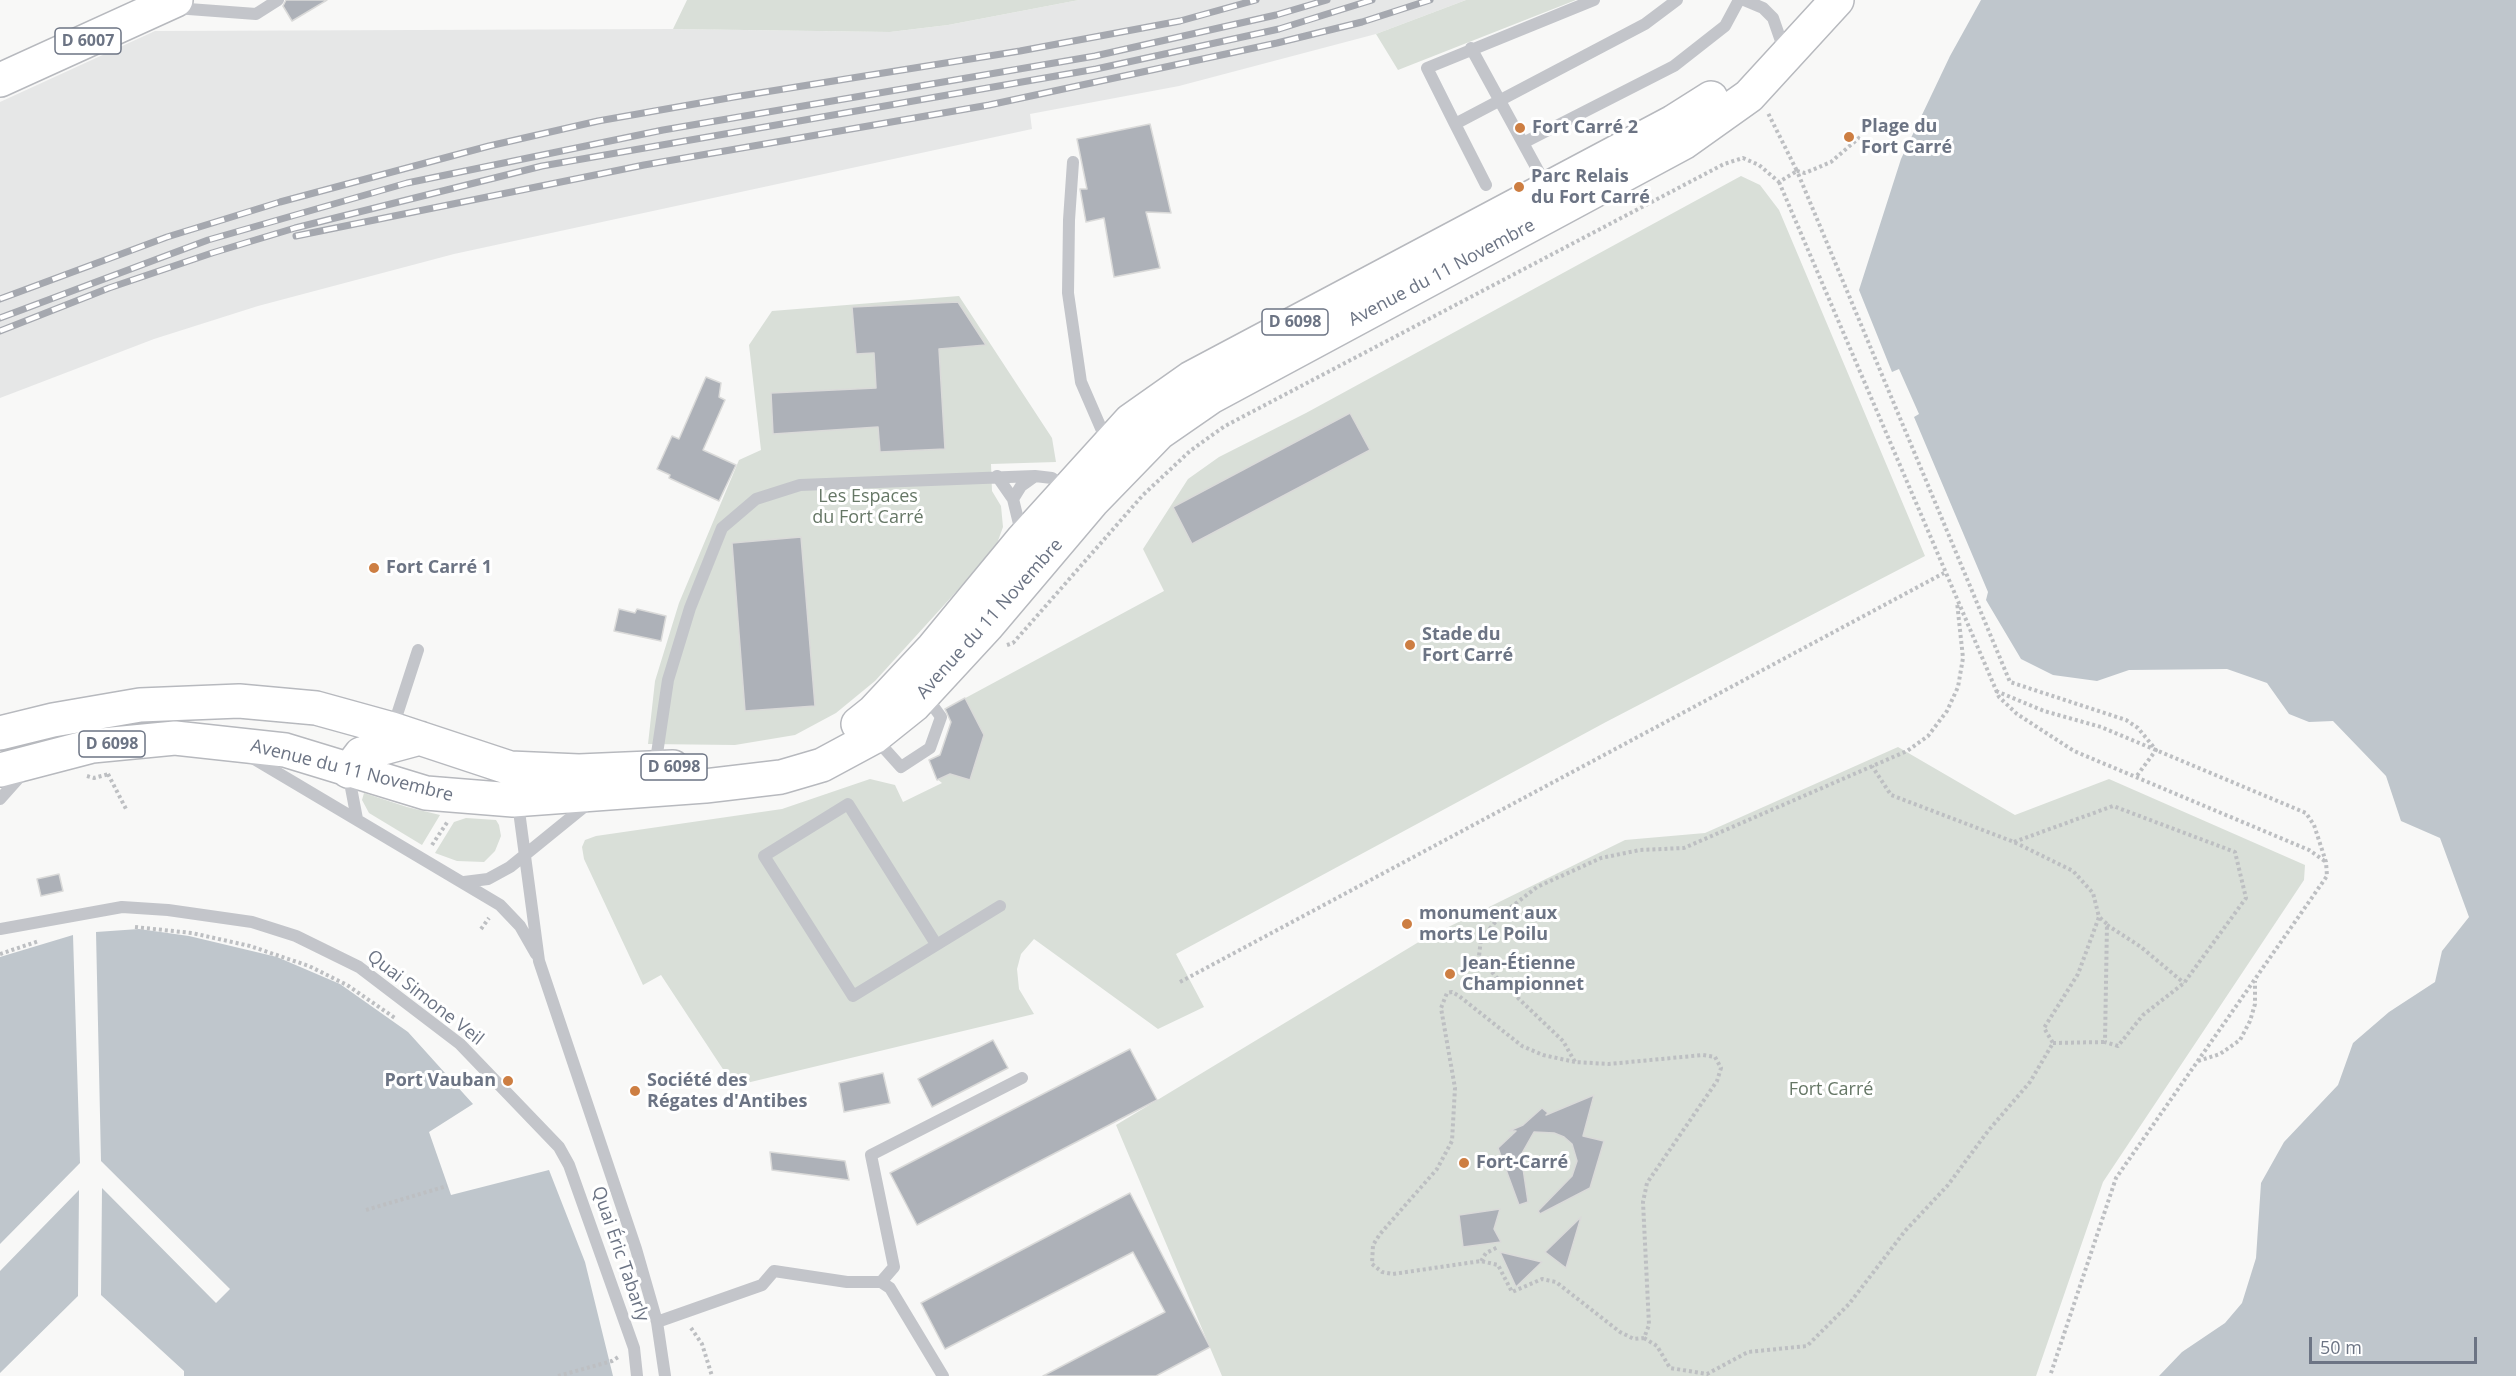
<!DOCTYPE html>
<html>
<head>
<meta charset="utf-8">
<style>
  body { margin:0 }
  #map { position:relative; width:2516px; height:1376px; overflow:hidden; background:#f8f8f7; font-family:"Open Sans",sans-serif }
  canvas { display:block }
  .scale { position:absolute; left:2309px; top:1337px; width:168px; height:27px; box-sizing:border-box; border:3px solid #6c7484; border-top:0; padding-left:8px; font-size:18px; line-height:21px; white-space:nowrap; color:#6c7484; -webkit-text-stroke:4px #fff; paint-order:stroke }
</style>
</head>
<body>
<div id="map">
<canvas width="2516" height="1376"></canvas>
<div class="scale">50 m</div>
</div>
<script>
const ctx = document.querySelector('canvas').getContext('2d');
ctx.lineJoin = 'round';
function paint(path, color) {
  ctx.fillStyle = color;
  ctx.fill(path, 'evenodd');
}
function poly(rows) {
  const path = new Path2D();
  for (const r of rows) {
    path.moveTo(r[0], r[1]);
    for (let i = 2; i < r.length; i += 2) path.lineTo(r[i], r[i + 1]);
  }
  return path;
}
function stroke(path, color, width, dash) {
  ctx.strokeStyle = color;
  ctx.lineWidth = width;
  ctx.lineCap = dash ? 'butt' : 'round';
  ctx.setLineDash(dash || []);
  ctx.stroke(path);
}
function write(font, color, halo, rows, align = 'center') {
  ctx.font = font + ' "Open Sans",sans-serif';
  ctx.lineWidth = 6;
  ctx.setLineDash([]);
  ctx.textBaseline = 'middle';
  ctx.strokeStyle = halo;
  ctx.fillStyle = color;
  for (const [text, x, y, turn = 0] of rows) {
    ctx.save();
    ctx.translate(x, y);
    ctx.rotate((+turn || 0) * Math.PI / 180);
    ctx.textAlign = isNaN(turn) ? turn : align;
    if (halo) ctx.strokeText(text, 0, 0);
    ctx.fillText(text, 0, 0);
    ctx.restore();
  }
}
paint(poly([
  [1079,0,1466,0,1376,34,1179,86,1030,114,1032,129,454,254,258,306,154,339,0,398,0,102,155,31,673,29,890,32,948,25]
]), '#e6e7e7');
paint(poly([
  [687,0,1079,0,948,25,890,32,673,29],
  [1466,0,1576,0,1398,70,1376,34],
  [1741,176,1760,185,1779,210,1925,556,1606,722,1176,954,1204,1007,1158,1029,1034,939,1021,954,1017,969,1019,989,1034,1014,734,1086,661,975,643,985,584,859,582,847,585,840,596,836,782,809,870,779,895,785,903,802,942,783,937,779,929,760,941,754,951,722,945,709,1164,591,1143,549,1188,479,1219,457,1306,413],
  [959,296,1052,438,1056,462,991,464,992,491,1001,506,1003,527,995,549,875,681,836,713,795,735,735,745,648,744,655,681,679,603,739,460,761,450,749,345,772,311],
  [1898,747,2015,815,2109,779,2305,865,2304,880,2103,1182,2036,1376,1222,1376,1116,1125,1422,940,1625,840,1705,833],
  [364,793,407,807,440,815,422,845,369,813,362,800],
  [466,818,496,820,499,825,501,836,495,851,484,862,457,861,435,853,454,822]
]), '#d9dfd8');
paint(poly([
  [1981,0,2516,0,2516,1376,2159,1376,2182,1352,2225,1323,2242,1303,2256,1258,2261,1183,2284,1142,2338,1085,2353,1043,2389,1012,2435,982,2442,951,2469,917,2440,838,2401,821,2386,776,2333,721,2309,722,2289,714,2267,683,2227,669,2129,670,2097,681,2053,675,2021,659,1986,600,1988,592,1914,417,1919,414,1899,369,1892,372,1859,290,1901,159,1950,56],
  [139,929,189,936,277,957,340,984,408,1032,473,1104,429,1132,451,1195,549,1170,585,1262,613,1376,184,1376,184,1371,101,1295,102,1188,216,1303,230,1289,101,1161,96,932],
  [73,935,80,1163,0,1244,0,957],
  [79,1190,78,1296,0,1373,0,1271]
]), '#bfc6cc');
const building = poly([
  [286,0,327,0,292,21,283,6,286,0],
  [1150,124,1171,213,1146,212,1160,268,1114,277,1104,218,1086,222,1080,189,1087,189,1077,139,1150,124],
  [958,302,986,345,939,349,945,449,880,452,878,427,773,434,771,393,876,388,874,353,856,354,852,307,958,302],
  [706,377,721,383,719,397,725,400,703,450,736,465,719,501,669,478,670,475,657,469,672,436,679,439,706,377],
  [1350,413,1370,450,1192,544,1173,507,1350,413],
  [801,537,815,706,745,711,732,543,801,537],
  [619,609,635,613,637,609,666,616,661,641,614,631,619,609],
  [965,698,984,735,970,780,950,774,937,780,929,760,940,755,951,722,945,709,965,698],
  [59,874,63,891,41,896,37,879,59,874],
  [993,1040,1008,1068,932,1107,918,1079,993,1040],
  [1130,1049,1157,1100,917,1225,890,1173,1130,1049],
  [883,1073,890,1103,844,1112,839,1083,883,1073],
  [1594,1095,1583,1136,1604,1141,1590,1188,1540,1214,1538,1211,1572,1176,1577,1161,1572,1144,1564,1137,1554,1133,1534,1132,1521,1155,1528,1202,1519,1205,1498,1148,1516,1131,1509,1131,1523,1125,1542,1108,1548,1113,1546,1115,1594,1095],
  [770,1152,845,1161,849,1180,772,1170,770,1152],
  [1130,1193,1210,1347,1156,1376,1043,1376,1165,1312,1133,1252,945,1349,921,1303,1130,1193],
  [1500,1209,1494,1229,1501,1242,1463,1247,1459,1215,1500,1209],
  [1581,1217,1566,1268,1545,1252,1581,1217],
  [1500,1252,1542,1262,1516,1287,1500,1252]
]);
paint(building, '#adb1b8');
stroke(building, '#dadad9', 1.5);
const primary = poly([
  [0,80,176,0],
  [858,724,873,712,933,648,1023,539,1130,421,1191,378,1673,122,1711,98],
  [0,733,53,720,140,705,239,701,316,708,392,729,510,768,579,771,673,767],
  [0,770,92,746,175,738,285,750,426,793,513,800,705,786,781,777,822,765,874,737,914,705,987,626,1092,502,1159,433,1211,397,1683,143,1749,96,1837,0],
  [348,771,361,754,420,738]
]);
stroke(primary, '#b7b9be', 36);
stroke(poly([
  [1860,137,1831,162,1805,173,1797,171,2010,682,2126,720,2138,728,2156,750,2136,777],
  [1779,182,1999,697,2017,714,2074,751,2309,850,2326,862],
  [1007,645,1013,643,1029,625,1143,495,1190,451,1225,426,1724,164,1743,158,1759,165,1779,182,1797,171,1768,113],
  [1996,691,2044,711,2101,727,2306,813,2314,825,2326,862,2327,876,2116,1178,2050,1376],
  [108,774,126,809],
  [87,776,94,778,109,774],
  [2014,842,2113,806,2235,852,2246,898,2184,983,2143,1015,2118,1046,2105,1042,2107,924,2099,917],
  [432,845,448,821],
  [2107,925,2141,947,2184,983],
  [135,927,192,933,250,946,309,966,347,985,395,1018],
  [481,929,489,918],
  [0,954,39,941],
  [1180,982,1944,573],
  [2053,1043,2105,1042],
  [2198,1061,2220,1054,2240,1040,2250,1021,2255,1004,2255,981],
  [1575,1062,1543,1055,1522,1046,1459,996,1452,992,1447,993,1441,1008,1455,1088,1452,1141,1437,1169,1380,1234,1373,1245,1372,1264,1382,1272,1393,1274,1481,1261,1498,1265,1512,1292,1542,1279,1556,1282,1620,1332,1634,1339,1644,1338,1649,1325,1643,1202,1647,1183,1717,1081,1721,1068,1715,1057,1703,1055,1609,1064,1575,1062,1563,1041,1496,977,1479,956,1481,939,1502,914,1537,887,1601,858,1640,850,1684,848,1907,751,1928,736,1947,711,1958,687,1963,658,1957,602],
  [366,1210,447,1186],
  [1481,1261,1486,1253,1498,1247],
  [691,1328,702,1344,712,1376],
  [1644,1338,1657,1346,1670,1368,1707,1374,1748,1352,1807,1346,1849,1304,1905,1231,1948,1185,1988,1131,2030,1082,2053,1043,2044,1028,2078,974,2099,917,2093,893,2073,871,2014,842,1891,795,1872,766],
  [558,1376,612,1361,620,1356]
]), '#bdbfc2', 4, [3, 3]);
stroke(poly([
  [1594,0,1427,68,1455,124,1645,24,1677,0],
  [1744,0,1763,8,1773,18,1781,41],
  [175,8,256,14,278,0],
  [1471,48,1547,187],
  [1455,124,1486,185],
  [1523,143,1674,66,1725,26,1739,0],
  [1073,162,1069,220,1068,293,1081,382,1107,442],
  [997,476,1013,499],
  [1022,536,1013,499,1021,486,1035,476,1052,478,1066,489],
  [393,727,418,650],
  [874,737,901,767,930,748,941,717,925,695],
  [251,757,500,905,520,926,536,954],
  [655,767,668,680,690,608,722,528,756,499,800,485,1035,476],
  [348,772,357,819],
  [0,799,25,771],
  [514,801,519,811,539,961,636,1249,657,1322,665,1376],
  [464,882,488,879,510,867,590,802],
  [0,929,122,907,168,910,252,922,296,936,359,967,460,1044,559,1147,569,1165,634,1348,637,1376],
  [936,944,848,804,764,856,853,996,1000,906],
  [881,1282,894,1267,871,1155,1022,1078],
  [657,1322,762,1285,774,1271,847,1282,881,1282,890,1288,943,1376]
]), '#c3c5ca', 12);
stroke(primary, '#fff', 33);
const rail = poly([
  [296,236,644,165,989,105,1277,43,1362,22,1430,0],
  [0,299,167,237,280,202,489,146,598,121,734,97,1020,51,1180,21,1256,0],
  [0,318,208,240,407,183,663,130,1095,56,1276,15,1327,0],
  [0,331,109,288,212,253,295,228,542,166,1096,69,1279,29,1372,0]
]);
stroke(rail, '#a5a8af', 7);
stroke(rail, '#fff', 4.5, [14]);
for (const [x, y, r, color] of [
  [1520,128,6,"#cd7e42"],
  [1849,137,6,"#cd7e42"],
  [1519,187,6,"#cd7e42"],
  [374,568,6,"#cd7e42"],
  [1410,645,6,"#cd7e42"],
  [1407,924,6,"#cd7e42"],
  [1450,974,6,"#cd7e42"],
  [508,1081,6,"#cd7e42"],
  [635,1091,6,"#cd7e42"],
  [1464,1163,6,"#cd7e42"]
]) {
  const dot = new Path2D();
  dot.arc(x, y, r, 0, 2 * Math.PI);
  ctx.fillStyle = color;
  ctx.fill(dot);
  stroke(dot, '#fff', 2);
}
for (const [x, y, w] of [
  [88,41,66],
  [1295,322,66],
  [112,744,66],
  [674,767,66]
]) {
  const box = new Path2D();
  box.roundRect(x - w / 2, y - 13, w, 26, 4.5);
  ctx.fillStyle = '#fff';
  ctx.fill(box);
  stroke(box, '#6c7484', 1.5);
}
write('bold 16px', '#6c7484', null, [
  ["D 6007",88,41],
  ["D 6098",1295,322],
  ["D 6098",112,744],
  ["D 6098",674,767]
]);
write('bold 18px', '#6c7484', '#fff', [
  ["Plage du",1861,127],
  ["Fort Carré",1861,148],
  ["Fort Carré 2",1532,128],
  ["Parc Relais",1531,177],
  ["du Fort Carré",1531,198],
  ["Fort Carré 1",386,568],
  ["Stade du",1422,635],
  ["Fort Carré",1422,656],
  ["monument aux",1419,914],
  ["morts Le Poilu",1419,935],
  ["Jean-Étienne",1462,964],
  ["Championnet",1462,985],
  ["Port Vauban",496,1081,"right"],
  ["Société des",647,1081],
  ["Régates d'Antibes",647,1102],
  ["Fort-Carré",1476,1163]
], 'left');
write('18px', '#6c7484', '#fff', [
  ["Avenue du 11 Novembre",1442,273,-28],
  ["Avenue du 11 Novembre",990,619,-48],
  ["Avenue du 11 Novembre",352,771,14],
  ["Quai Simone Veil",425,998,38],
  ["Quai Éric Tabarly",620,1254,71]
]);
write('18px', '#676', '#fff', [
  ["Les Espaces",868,497],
  ["du Fort Carré",868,518],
  ["Fort Carré",1831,1090]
]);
</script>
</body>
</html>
